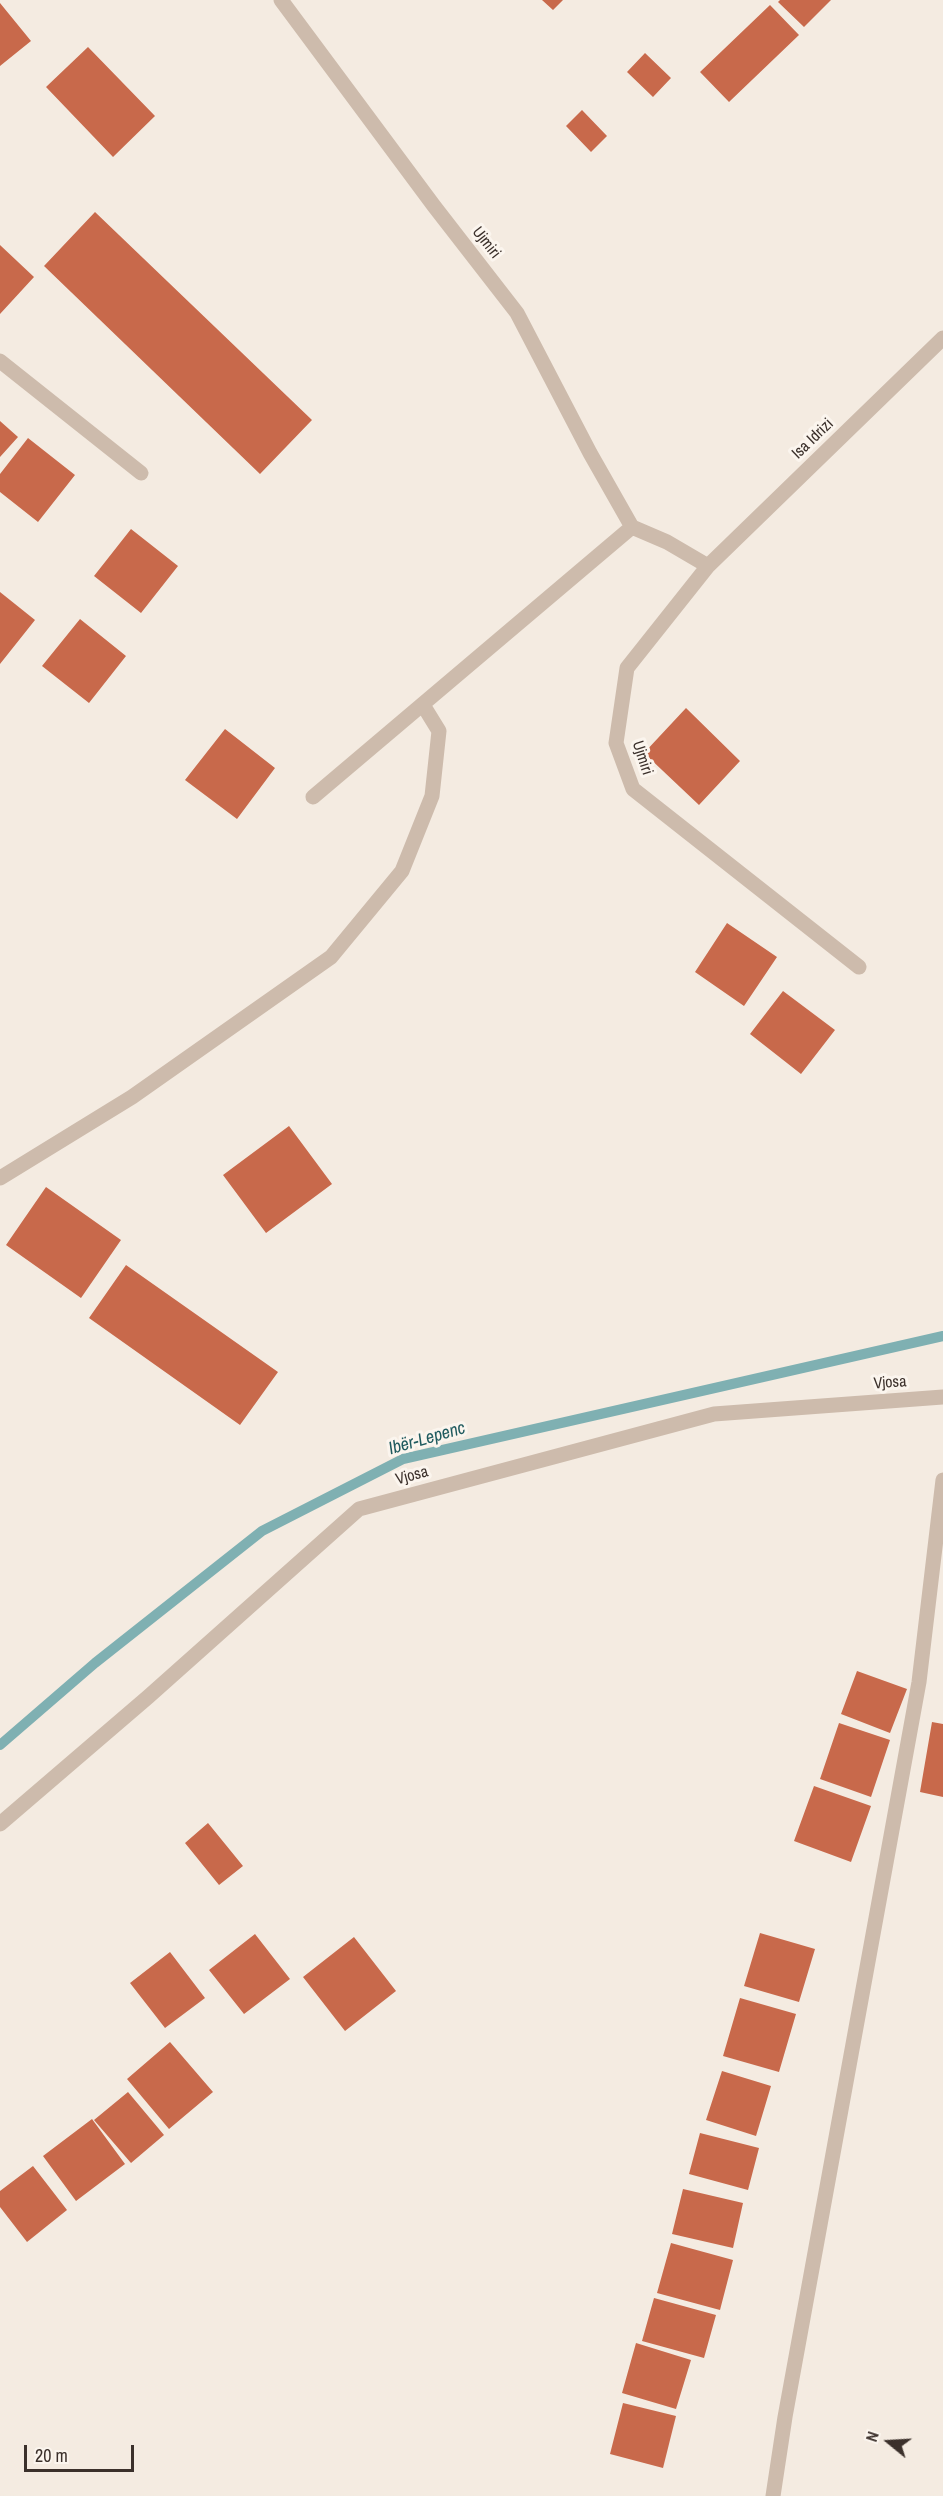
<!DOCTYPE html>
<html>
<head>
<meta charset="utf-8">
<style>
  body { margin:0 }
  #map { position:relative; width:943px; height:2496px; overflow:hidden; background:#f4ebe1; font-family:"Archivo Narrow",sans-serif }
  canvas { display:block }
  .north { position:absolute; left:859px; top:2412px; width:60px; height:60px; -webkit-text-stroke:4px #fbf5ee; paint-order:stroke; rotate:288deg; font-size:16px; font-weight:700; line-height:24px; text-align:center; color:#3b302b }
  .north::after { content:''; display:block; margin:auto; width:21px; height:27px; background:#3b302b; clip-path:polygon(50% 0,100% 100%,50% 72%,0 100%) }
  .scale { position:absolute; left:24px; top:2445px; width:110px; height:27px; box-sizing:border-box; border:3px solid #3b302b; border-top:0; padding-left:8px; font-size:18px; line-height:21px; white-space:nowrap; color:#3b302b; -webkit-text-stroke:4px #fbf5ee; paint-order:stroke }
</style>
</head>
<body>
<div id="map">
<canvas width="943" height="2496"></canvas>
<div class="north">N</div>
<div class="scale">20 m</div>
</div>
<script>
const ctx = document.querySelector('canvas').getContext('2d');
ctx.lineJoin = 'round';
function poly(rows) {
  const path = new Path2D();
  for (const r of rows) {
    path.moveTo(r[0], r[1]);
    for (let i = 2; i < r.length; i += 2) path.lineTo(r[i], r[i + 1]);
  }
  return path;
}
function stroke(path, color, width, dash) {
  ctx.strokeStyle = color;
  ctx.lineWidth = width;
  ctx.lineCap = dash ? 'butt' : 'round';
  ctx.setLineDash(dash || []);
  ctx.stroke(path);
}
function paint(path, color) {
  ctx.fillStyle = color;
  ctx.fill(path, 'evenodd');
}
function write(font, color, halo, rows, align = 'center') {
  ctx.font = font + ' "Archivo Narrow",sans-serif';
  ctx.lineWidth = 6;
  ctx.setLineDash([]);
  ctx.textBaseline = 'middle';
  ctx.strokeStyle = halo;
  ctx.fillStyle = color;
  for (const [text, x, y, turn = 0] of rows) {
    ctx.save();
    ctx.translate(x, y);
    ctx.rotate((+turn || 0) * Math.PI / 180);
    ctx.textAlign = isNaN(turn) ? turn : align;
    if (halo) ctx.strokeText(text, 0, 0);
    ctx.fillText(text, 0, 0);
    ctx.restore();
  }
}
stroke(poly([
  [0,1745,95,1663,262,1531,403,1459,943,1336]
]), '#7fb0b2', 10);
paint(poly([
  [542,0,563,0,553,10],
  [780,0,831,0,804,27,778,2],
  [0,3,31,41,0,66],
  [770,5,799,35,729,102,700,72],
  [88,47,155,116,113,157,46,87],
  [645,53,671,78,653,97,627,72],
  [582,110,607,136,591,152,566,126],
  [95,212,312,420,260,474,44,266],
  [0,245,34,277,0,314],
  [0,421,18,437,0,457],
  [28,438,75,475,38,522,0,492,0,474],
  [131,529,178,566,141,613,94,576],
  [0,592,35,620,0,664],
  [80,619,126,656,89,703,42,666],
  [686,708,740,761,699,805,644,753],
  [225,729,275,768,237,819,185,780],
  [727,923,777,957,744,1006,695,972],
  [783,991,835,1030,801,1074,750,1034],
  [289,1126,332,1184,266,1233,223,1175],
  [46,1187,121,1240,81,1298,6,1245],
  [126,1265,278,1372,240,1425,89,1318],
  [857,1671,907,1689,890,1733,841,1714],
  [932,1722,943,1724,943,1797,920,1792],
  [839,1723,890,1740,871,1797,820,1779],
  [814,1786,871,1806,851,1862,794,1841],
  [208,1823,243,1866,219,1885,185,1843],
  [760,1933,815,1949,799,2002,744,1986],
  [255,1934,290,1979,244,2014,209,1970],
  [354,1937,396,1991,345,2031,303,1977],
  [170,1952,205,1998,165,2028,130,1983],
  [740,1998,796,2014,779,2072,723,2056],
  [170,2042,213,2092,169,2129,127,2079],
  [722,2071,771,2086,756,2136,706,2120],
  [128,2092,164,2135,131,2163,94,2120],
  [92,2119,125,2164,76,2201,43,2156],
  [700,2133,759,2148,748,2190,689,2174],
  [33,2166,67,2210,27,2242,0,2207,0,2191],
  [683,2189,743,2203,733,2248,672,2234],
  [671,2243,733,2260,720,2310,657,2293],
  [654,2298,716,2315,704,2358,642,2341],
  [636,2343,691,2360,676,2409,622,2393],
  [623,2403,676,2416,663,2468,610,2454]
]), '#c8694b');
stroke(poly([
  [281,0,434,206,517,313,590,453,632,527,667,542,708,566],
  [0,361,141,473],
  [313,797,632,527],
  [859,967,633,789,616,743,627,668,708,566,943,338],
  [0,1178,132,1097,331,957,402,871,432,796,439,731,423,705],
  [0,1824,148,1697,359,1509,714,1414,943,1397],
  [773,2496,785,2417,919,1682,943,1480]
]), '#cdbbac', 15);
write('16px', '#3b302b', '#fbf5ee', [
  ["Ujmiri",486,243,52],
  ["Isa Idrizi",813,439,-44],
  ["Ujmiri",642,758,72],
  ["Vjosa",890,1383,-4],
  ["Vjosa",412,1476,-15]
]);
write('italic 18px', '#1f5a5e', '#fbf5ee', [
  ["Ibër-Lepenc",427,1439,-16]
]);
</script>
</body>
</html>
